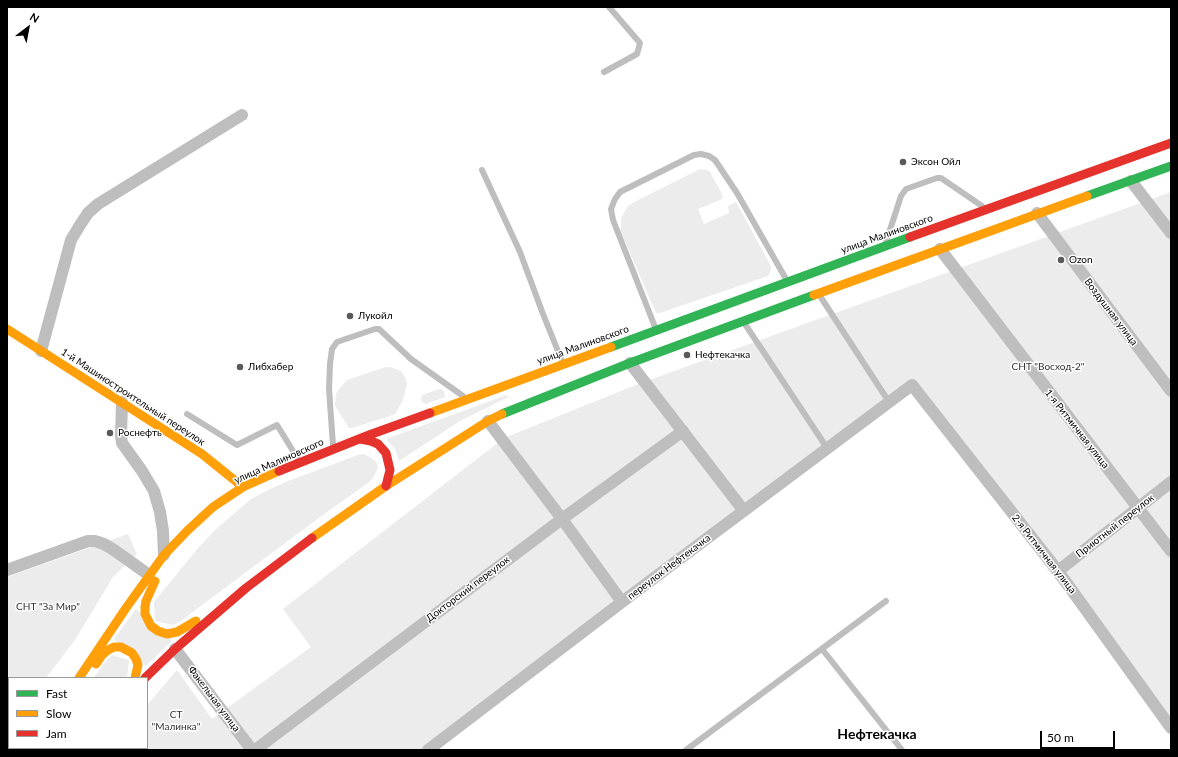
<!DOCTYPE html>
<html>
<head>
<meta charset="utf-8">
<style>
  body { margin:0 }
  #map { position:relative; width:1178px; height:757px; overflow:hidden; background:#fff; font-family:Lato,sans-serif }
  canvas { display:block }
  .frame { position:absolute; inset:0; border:8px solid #000; pointer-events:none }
  .legend { position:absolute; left:8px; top:677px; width:140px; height:72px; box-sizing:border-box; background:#fff; border:1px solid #999; margin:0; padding:5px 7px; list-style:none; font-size:12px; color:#000 }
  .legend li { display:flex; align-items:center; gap:8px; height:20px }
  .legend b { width:20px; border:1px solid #999 }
  .north { position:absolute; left:8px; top:8px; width:40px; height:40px; -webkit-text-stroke:3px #fff; paint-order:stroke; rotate:32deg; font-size:11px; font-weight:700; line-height:16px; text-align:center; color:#000 }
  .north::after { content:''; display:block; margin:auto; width:14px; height:18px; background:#000; clip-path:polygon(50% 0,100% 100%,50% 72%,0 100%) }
  .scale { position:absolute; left:1040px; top:731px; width:75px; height:18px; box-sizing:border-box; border:2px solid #000; border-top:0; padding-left:5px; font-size:12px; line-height:14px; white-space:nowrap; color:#000; -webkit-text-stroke:3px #fff; paint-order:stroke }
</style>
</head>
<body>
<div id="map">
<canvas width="1178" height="757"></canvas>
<div class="frame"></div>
<ul class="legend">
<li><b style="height:5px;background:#30b455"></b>Fast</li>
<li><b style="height:5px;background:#ff9f0a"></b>Slow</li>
<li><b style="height:5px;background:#e5322d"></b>Jam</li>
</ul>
<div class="north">N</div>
<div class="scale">50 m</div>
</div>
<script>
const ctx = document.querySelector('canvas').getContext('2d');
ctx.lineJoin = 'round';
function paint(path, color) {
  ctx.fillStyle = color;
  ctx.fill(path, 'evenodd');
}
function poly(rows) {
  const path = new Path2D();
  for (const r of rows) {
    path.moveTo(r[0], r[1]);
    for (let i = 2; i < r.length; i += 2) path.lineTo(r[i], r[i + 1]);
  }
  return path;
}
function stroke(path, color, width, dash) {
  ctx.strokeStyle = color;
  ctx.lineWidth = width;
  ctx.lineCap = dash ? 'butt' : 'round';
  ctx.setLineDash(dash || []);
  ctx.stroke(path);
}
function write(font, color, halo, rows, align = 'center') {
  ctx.font = font + ' Lato,sans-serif';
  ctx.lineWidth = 3;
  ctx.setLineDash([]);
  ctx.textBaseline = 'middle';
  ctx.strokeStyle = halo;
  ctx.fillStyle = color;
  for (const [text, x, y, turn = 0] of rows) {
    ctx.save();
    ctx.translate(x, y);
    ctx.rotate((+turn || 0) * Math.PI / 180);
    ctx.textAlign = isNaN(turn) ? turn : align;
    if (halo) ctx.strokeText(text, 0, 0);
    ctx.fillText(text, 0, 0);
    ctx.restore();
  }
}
paint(poly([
  [700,169,707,170,710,172,723,196,722,199,698,209,704,224,729,213,728,206,736,202,771,266,771,270,768,276,660,313,656,313,621,232,621,218,628,206,634,202],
  [1171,192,1171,731,911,390,430,750,112,750,113,748,147,748,147,705,177,670,212,719,311,647,283,609,504,438,641,383],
  [386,367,390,367,401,371,406,379,407,384,403,400,396,413,393,415,352,428,349,428,335,406,336,394,339,389,347,380],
  [442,389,444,392,445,397,426,404,423,403,421,399,422,395,436,390],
  [507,395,508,397,460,421,399,461,395,449,386,439],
  [364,454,373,459,377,463,378,468,373,478,368,483,320,517,178,623,173,625,155,621,154,602,198,548,216,529,251,499,268,490,288,481,358,455],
  [128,534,137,554,113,577,75,640,46,678,9,678,9,721,7,722,7,577],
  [136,609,172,641,146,666,114,639],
  [112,655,129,660,127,678,94,678,104,663]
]), '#ececec');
stroke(poly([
  [604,72,637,54,640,43,609,7],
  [482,170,520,252,543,314,562,361],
  [886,242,901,196,906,189,937,178,941,178,982,206],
  [820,296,889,402],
  [745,324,827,448],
  [655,327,613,220,611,209,615,199,620,192,694,155,701,154,709,156,715,160,737,193,786,279],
  [187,414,237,445,277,425,298,459],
  [333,445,329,389,330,364,332,349,337,342,375,329,379,329,411,359,463,396],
  [822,649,902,750],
  [686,750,886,601]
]), '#bebebe', 6);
stroke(poly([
  [1131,181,1171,233],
  [1037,213,1171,391],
  [940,249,1171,551],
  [41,351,71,240,80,225,88,213,98,204,242,115],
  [630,363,744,511],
  [122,402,121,436,122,443,142,471,154,491,160,512,163,531,164,555],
  [488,421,562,519,622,602],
  [7,570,88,541,95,541,104,544,114,550,149,575],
  [1058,571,1171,482],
  [175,649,252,750],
  [132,748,134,750],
  [255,750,562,519,683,431],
  [428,750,622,602,912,385,1058,571,1171,728]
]), '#bebebe', 12);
stroke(poly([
  [1087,196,1171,166],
  [611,347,910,237],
  [502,414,630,363,814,295]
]), '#30b455', 9);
stroke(poly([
  [814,295,1087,196],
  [7,329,202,454,243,487],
  [430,413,611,347],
  [312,538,386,486,488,421,502,414],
  [155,581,146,601,145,607,145,614,151,626,158,631,167,634,177,632,196,621],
  [96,664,102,655,108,650,114,647,121,647,132,653,136,659,138,665,135,678],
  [79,678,126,608,164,555,188,530,213,507,243,487,279,471],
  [85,750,87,748]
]), '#ff9f0a', 9);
stroke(poly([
  [910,237,1171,143],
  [360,439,371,441,378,444,386,453,390,470,386,486],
  [279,471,369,435,430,413],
  [145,678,175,649,246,588,312,538],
  [34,750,35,748]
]), '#e5322d', 9);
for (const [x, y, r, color] of [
  [903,162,4,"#595959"],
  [1061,260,4,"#595959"],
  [350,316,4,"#595959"],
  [687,355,4,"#595959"],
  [240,367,4,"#595959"],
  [110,433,4,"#595959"]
]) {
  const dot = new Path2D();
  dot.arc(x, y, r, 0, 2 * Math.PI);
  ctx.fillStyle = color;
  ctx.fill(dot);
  stroke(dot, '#fff', 1.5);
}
write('10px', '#000', '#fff', [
  ["Эксон Ойл",911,162],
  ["Ozon",1069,260],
  ["Лукойл",358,316],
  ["Нефтекачка",695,355],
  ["Либхабер",248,367],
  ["Роснефть",118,433]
], 'left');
write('10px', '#000', '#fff', [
  ["улица Малиновского",887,234,-20],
  ["Воздушная улица",1111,312,53],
  ["улица Малиновского",583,345,-20],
  ["1-й Машиностроительный переулок",133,397,33],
  ["1-я Ритмичная улица",1077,429,52],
  ["улица Малиновского",279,461,-24],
  ["Приютный переулок",1115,526,-38],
  ["2-я Ритмичная улица",1044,554,52],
  ["переулок Нефтекачка",669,567,-37],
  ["Докторский переулок",468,589,-37],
  ["Факельная улица",214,699,53]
]);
write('10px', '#333', '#fff', [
  ["СНТ \"Восход-2\"",1048,367],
  ["СНТ \"За Мир\"",48,607],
  ["СТ",176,715],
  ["\"Малинка\"",176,727]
]);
write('bold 14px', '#000', '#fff', [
  ["Нефтекачка",877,734]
]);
</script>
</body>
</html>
